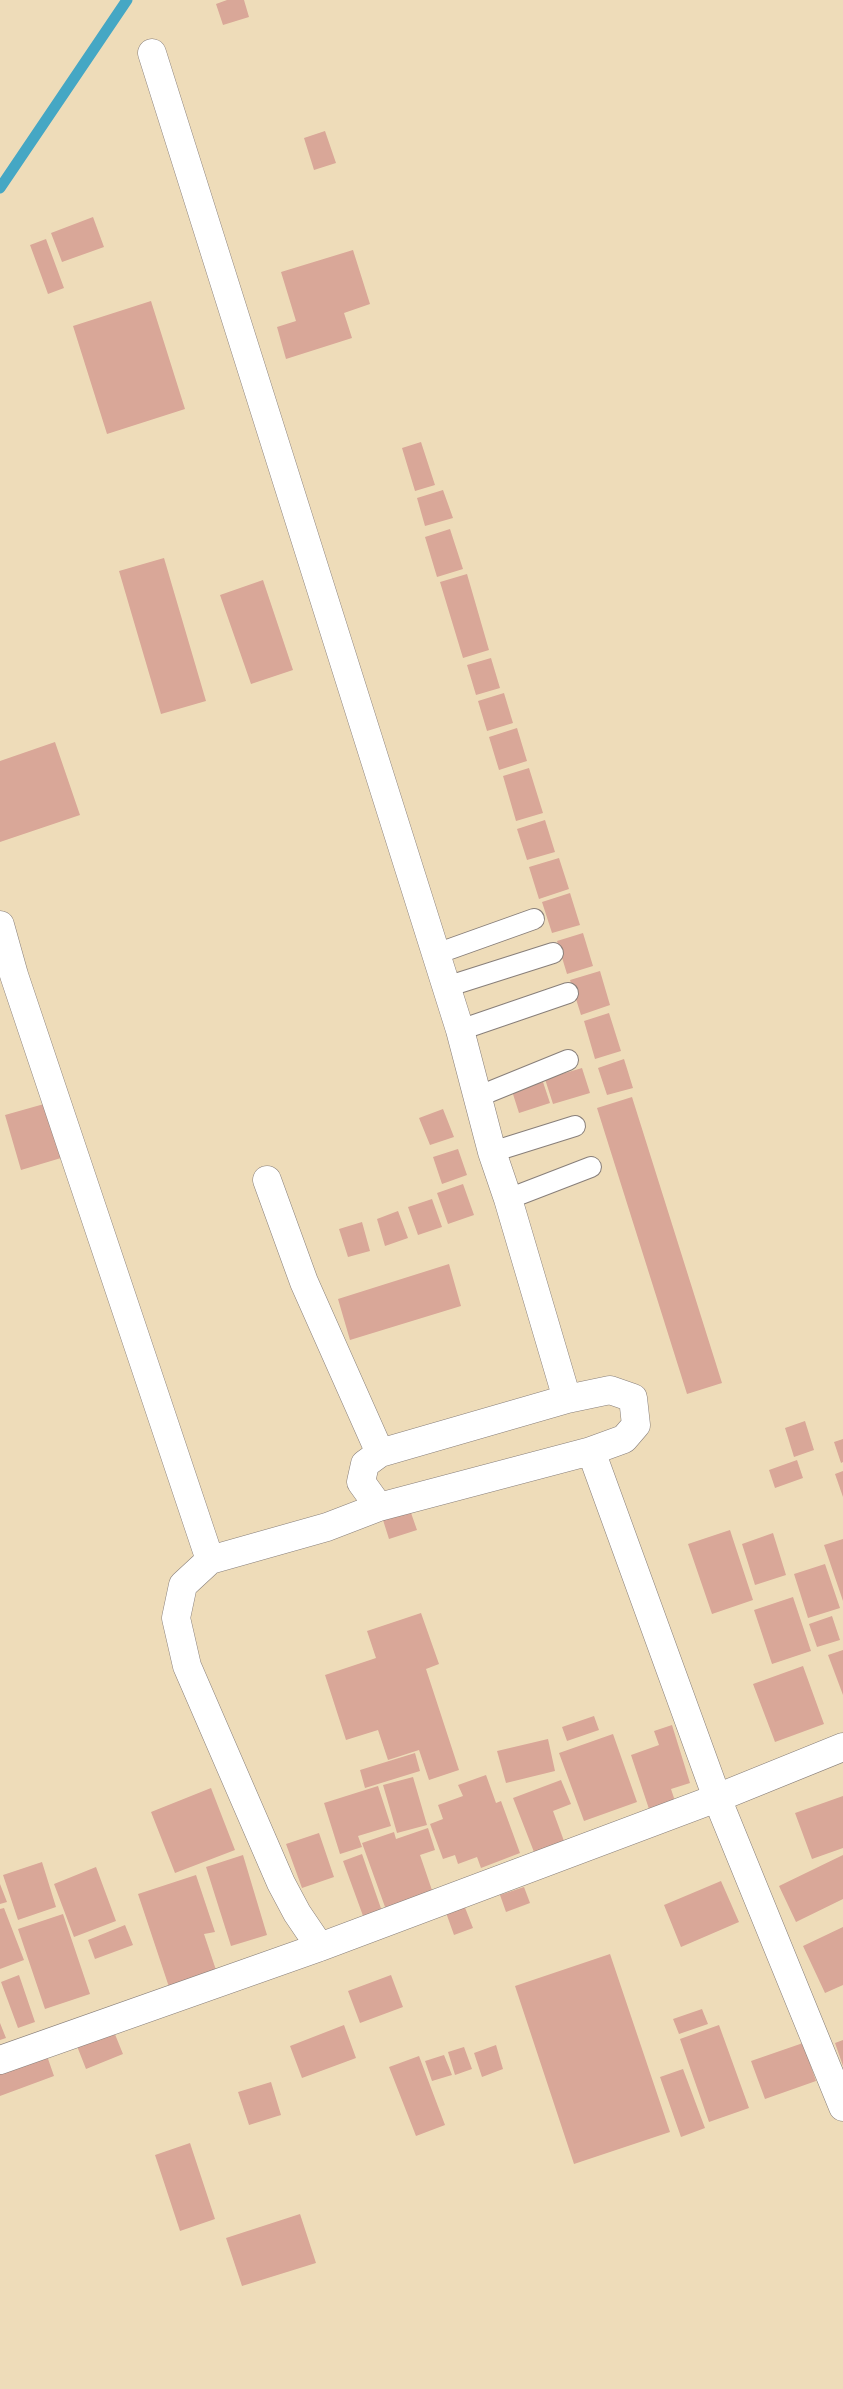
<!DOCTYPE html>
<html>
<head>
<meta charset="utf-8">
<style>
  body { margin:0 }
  canvas { display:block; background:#eedcb9 }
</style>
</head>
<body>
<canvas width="843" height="2389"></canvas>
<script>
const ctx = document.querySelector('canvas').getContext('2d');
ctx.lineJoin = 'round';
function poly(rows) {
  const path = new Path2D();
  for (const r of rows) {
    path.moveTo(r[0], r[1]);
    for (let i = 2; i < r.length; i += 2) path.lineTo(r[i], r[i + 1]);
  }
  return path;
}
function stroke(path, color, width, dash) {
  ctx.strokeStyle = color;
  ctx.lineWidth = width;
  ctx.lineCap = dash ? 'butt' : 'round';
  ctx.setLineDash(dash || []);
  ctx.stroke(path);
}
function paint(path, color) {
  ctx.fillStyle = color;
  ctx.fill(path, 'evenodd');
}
stroke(poly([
  [0,188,127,0]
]), '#45a7c4', 11);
paint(poly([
  [227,0,244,0,249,17,223,25,216,4],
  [325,131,336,163,314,170,304,138],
  [93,217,104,247,62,262,51,233],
  [46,239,64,288,48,294,30,245],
  [353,250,370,304,344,313,352,338,286,359,277,327,296,321,281,272],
  [151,301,185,409,107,434,73,326],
  [421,442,435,485,415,491,402,448],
  [443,490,453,518,425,526,417,498],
  [450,529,463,569,437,577,425,537],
  [164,558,206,701,161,714,119,571],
  [467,574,489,650,463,658,440,582],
  [263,580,293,670,251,684,220,595],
  [491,658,500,688,476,695,467,665],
  [504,693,513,723,487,731,478,701],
  [517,728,527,761,499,770,489,737],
  [55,742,80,815,0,842,0,761],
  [529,768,543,813,516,821,503,776],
  [545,820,555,852,527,860,517,829],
  [559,858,569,889,539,899,529,867],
  [570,893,580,925,552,933,542,902],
  [583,933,593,966,567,974,557,941],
  [600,971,610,1005,581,1015,570,980],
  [609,1013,621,1051,595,1059,584,1021],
  [624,1059,633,1088,607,1095,598,1068],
  [582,1068,590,1093,553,1104,545,1079],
  [543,1082,550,1103,519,1113,512,1091],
  [632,1097,722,1383,687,1394,597,1108],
  [44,1104,61,1158,21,1170,5,1115],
  [443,1109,454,1137,430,1145,419,1118],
  [458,1149,467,1175,442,1184,433,1157],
  [463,1184,474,1215,448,1224,437,1193],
  [432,1199,442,1227,418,1235,408,1207],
  [398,1211,408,1238,385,1246,377,1219],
  [362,1222,370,1251,348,1257,339,1229],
  [449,1264,461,1306,350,1340,338,1299],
  [805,1421,814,1450,794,1457,785,1428],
  [843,1439,843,1462,841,1463,834,1442],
  [797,1460,803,1478,775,1488,769,1470],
  [843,1471,843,1497,835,1474],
  [410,1510,417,1530,389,1539,383,1520],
  [730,1530,753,1600,712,1614,688,1544],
  [773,1533,786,1575,755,1585,742,1544],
  [843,1539,843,1601,824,1545],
  [825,1564,840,1608,808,1618,794,1574],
  [793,1597,811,1651,772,1664,754,1610],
  [421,1613,439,1664,426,1669,459,1770,429,1780,419,1750,388,1760,378,1730,346,1740,325,1675,376,1658,367,1631],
  [832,1616,840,1640,817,1647,809,1624],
  [843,1650,843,1695,828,1655],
  [803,1666,824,1724,775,1742,753,1684],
  [594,1716,599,1730,567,1741,562,1727],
  [672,1725,690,1783,671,1789,676,1804,650,1812,631,1755,659,1745,654,1731],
  [613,1734,637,1802,584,1821,559,1753],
  [548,1739,555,1771,506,1783,497,1751],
  [415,1753,420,1771,365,1788,360,1770],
  [486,1775,496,1803,501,1801,520,1853,481,1868,477,1857,458,1864,455,1855,443,1859,430,1824,443,1819,438,1805,463,1796,458,1785],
  [413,1777,427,1825,397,1833,383,1785],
  [561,1780,571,1804,553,1811,564,1841,534,1852,513,1798],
  [378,1786,391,1826,358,1836,362,1847,340,1854,324,1803],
  [211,1788,235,1850,175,1873,151,1812],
  [843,1796,843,1848,812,1859,795,1813],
  [428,1828,435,1850,420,1855,436,1902,389,1918,362,1843,394,1832,396,1839],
  [319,1833,334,1877,302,1888,286,1844],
  [362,1854,384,1917,366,1924,343,1861],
  [243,1855,267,1935,231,1946,206,1867],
  [843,1855,843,1899,796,1922,779,1886],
  [42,1862,56,1907,18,1920,3,1875],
  [96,1867,116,1921,74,1937,54,1884],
  [196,1875,215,1932,204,1934,216,1970,169,1987,138,1894],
  [721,1881,739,1922,681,1947,664,1905],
  [0,1884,7,1902,0,1904],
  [524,1887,530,1903,506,1912,500,1895],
  [464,1905,473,1928,454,1935,444,1907],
  [4,1908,24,1960,0,1969,0,1909],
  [63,1914,90,1994,45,2009,18,1929],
  [125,1925,133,1945,95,1959,88,1940],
  [843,1927,843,1985,825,1993,803,1946],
  [610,1954,670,2132,574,2164,515,1986],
  [19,1975,35,2022,18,2028,1,1982],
  [391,1975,403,2007,360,2023,348,1991],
  [702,2009,708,2024,679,2034,673,2019],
  [0,2023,6,2038,0,2040],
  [344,2025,356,2058,302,2078,290,2046],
  [719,2025,749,2108,709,2122,680,2039],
  [112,2027,123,2054,86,2069,75,2041],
  [843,2040,843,2066,835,2043],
  [803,2043,816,2081,765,2099,751,2061],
  [496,2045,503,2069,482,2077,474,2053],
  [464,2047,472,2069,455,2075,448,2052],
  [46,2053,54,2076,0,2096,0,2070],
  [444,2055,452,2075,432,2081,425,2061],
  [419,2056,445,2125,416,2136,389,2067],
  [683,2069,705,2128,681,2137,660,2077],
  [271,2082,281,2115,249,2125,238,2092],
  [190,2143,215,2219,180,2231,155,2155],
  [300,2214,316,2263,242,2286,226,2238]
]), '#d9a798');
const service = poly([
  [436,954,534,919],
  [446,987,553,953],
  [460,1030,568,993],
  [477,1097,568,1060],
  [492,1152,575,1126],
  [508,1199,591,1167]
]);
const minor = poly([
  [0,925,14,975,210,1560,183,1585,176,1618,187,1666,281,1883,297,1913,320,1947],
  [267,1180,304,1282,380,1453],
  [379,1507,361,1482,365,1464,380,1453,567,1399],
  [210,1560,327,1527,379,1507,591,1451],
  [0,2060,320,1947,717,1798,591,1451,624,1439,636,1425,633,1398,610,1390,567,1399,508,1199,492,1152,460,1030,152,53]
]);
const tertiary = poly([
  [843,1747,717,1798,843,2107]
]);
stroke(service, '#887f7a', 22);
stroke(minor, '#887f7a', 29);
stroke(tertiary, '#887f7a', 29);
stroke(service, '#fff', 20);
stroke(minor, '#fff', 28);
stroke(tertiary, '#fff', 28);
</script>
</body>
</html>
